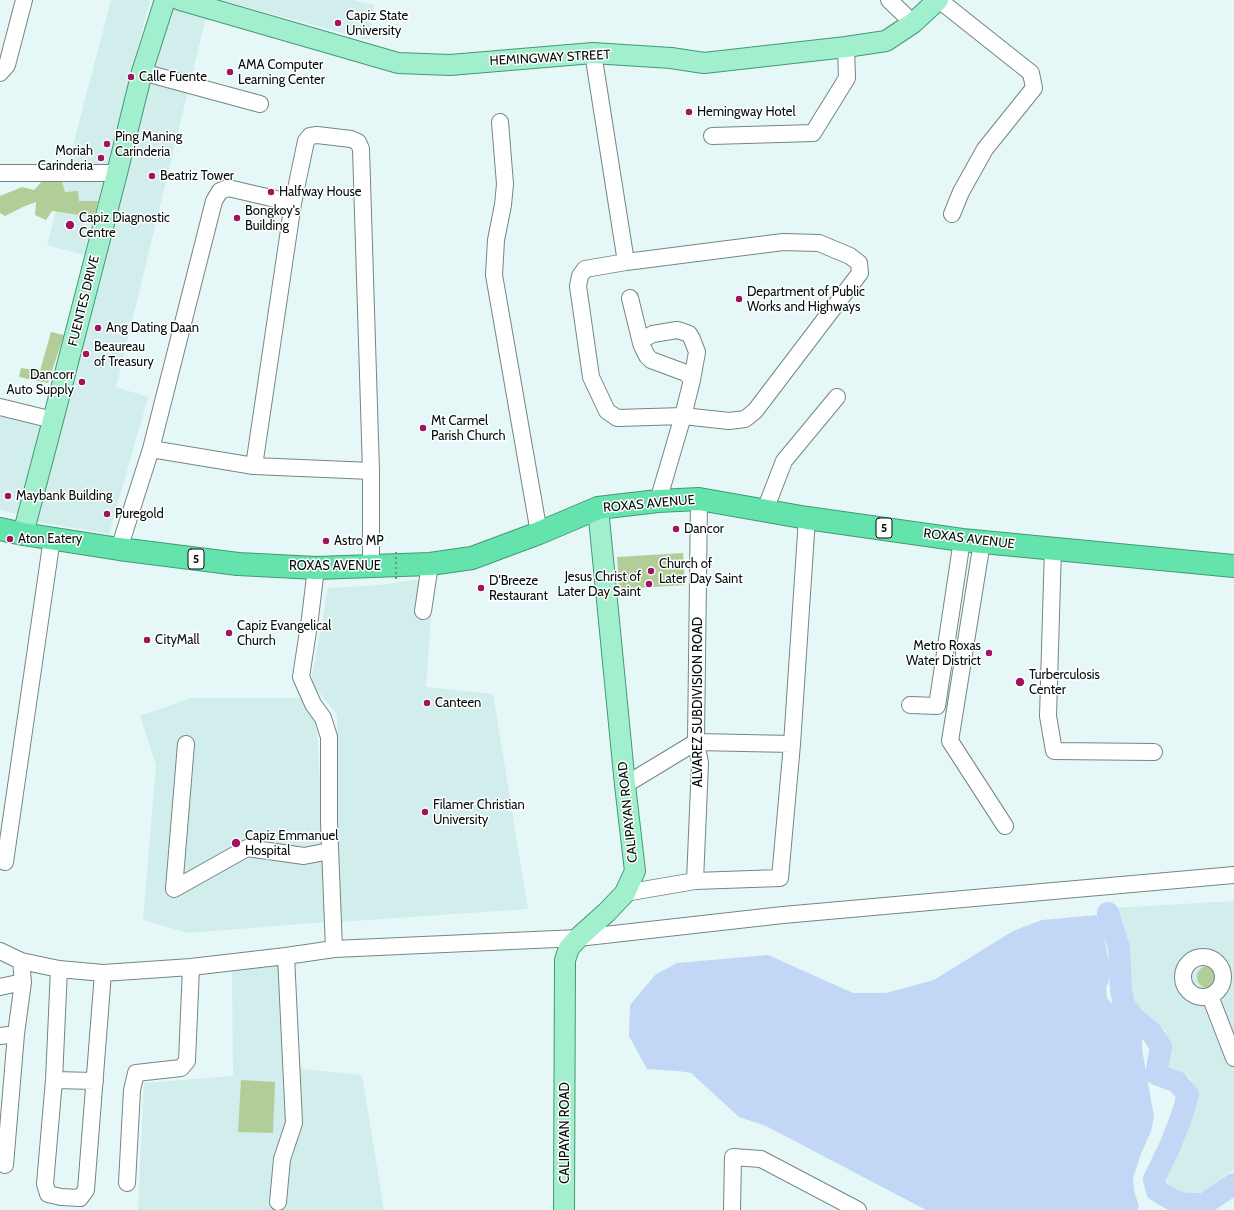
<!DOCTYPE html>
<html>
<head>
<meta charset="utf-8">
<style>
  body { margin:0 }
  canvas { display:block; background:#e5f8f7 }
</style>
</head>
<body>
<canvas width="1234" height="1210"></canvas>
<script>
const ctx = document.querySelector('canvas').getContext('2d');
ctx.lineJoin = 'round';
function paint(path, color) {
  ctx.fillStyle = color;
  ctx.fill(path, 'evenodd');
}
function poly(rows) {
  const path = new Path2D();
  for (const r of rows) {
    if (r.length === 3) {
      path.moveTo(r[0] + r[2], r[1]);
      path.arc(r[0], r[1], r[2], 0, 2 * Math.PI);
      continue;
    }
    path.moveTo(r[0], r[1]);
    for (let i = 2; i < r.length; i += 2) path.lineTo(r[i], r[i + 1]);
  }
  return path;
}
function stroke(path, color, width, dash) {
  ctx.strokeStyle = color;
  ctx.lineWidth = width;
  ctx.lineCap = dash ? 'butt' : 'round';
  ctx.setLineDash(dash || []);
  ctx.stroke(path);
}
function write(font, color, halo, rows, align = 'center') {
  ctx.font = font + ' Cabin,sans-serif';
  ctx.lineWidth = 3;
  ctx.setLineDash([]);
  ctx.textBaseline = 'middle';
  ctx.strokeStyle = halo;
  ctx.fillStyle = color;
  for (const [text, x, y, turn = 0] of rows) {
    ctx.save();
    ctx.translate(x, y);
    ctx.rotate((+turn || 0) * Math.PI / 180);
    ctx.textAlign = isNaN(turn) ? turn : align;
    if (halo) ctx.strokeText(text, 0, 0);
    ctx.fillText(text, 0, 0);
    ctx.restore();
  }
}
paint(poly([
  [111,0,150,0,84,255,47,245],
  [167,0,207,13,116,387,148,397,109,534,33,521],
  [220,0,353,0,374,5,369,40],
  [0,412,42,422,19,506,18,514,0,510],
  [434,577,426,687,493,694,528,909,339,922,337,715,311,682,328,588,380,585],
  [191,698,305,698,317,726,327,922,188,933,143,920,156,765,140,716],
  [1234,901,1234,1169,1207,1189,1193,1195,1169,1188,1165,1172,1199,1100,1190,1077,1163,1063,1166,1031,1132,1004,1126,958,1110,908],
  [291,963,294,1068,362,1075,384,1210,138,1210,144,1083,233,1076,232,968]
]), '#d1edec');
paint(poly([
  [60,175,65,192,78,191,79,201,98,201,94,217,52,211,46,220,35,215,36,202,25,206,5,216,0,213,0,196,22,187,34,190,46,177],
  [51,332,64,335,48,383,19,377,21,368,40,371],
  [683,553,685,585,619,589,617,557],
  [1208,977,11],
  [241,1080,275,1082,273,1133,238,1132]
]), '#b2ce98');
paint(poly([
  [1097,915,1103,932,1109,964,1109,980,1106,988,1107,998,1142,1037,1142,1049,1154,1117,1151,1131,1141,1154,1133,1178,1134,1191,1139,1206,1137,1210,926,1210,766,1126,739,1117,691,1073,678,1071,647,1069,629,1036,630,1005,655,975,677,963,768,955,853,993,886,993,934,980,1013,931,1042,920]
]), '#c2d7f6');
stroke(poly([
  [1108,913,1119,948,1121,990,1124,1005,1136,1020,1152,1033,1161,1047,1156,1074,1177,1082,1188,1095,1181,1118,1170,1146,1154,1179,1157,1191,1171,1199,1185,1204,1204,1204,1234,1184]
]), '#c2d7f6', 22);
const minor = poly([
  [889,0,913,23],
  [939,0,1031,73,1034,88,985,149,961,192,952,214],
  [593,53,626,262],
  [142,72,260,104],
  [0,73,7,65,24,0],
  [500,122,505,184,503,205,496,240,494,275,539,533],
  [712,136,813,133,847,78,846,47],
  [0,173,117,173],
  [783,242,819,243,850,256,859,263,860,273,755,411,745,419,729,421,683,416,617,418,607,411,591,377,578,286,580,276,585,269,626,262,783,242],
  [630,298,641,343],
  [0,407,53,420],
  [151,449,254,466,371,471],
  [254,466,293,203,306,141,310,136,317,135,351,139,358,142,361,149,371,471,371,567],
  [658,501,683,416,692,380,697,352,692,339,689,334,681,331,677,330,653,334,645,338,641,343,642,346,647,356,651,360,686,373,692,380],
  [765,510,784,461,837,397],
  [982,542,950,741,1005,826],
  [1053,548,1048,716,1054,751,1154,752],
  [119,549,151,449,214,201,220,191,228,188,293,203],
  [316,568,310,618,301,677,313,704,323,718,329,737,329,822,334,949],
  [423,611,430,564],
  [910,705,937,706,962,540],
  [186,744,174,889,247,848,304,856,330,851],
  [625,785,696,742,792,744],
  [5,862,52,538],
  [695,881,700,763,696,742,699,499],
  [625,893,695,881,780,878,792,744,807,518],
  [0,951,21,961,59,969,103,973,191,967,286,956,334,949,578,938,783,915,1234,875],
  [1203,977,20],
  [59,969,54,1080,45,1184,48,1194,61,1197,80,1198,86,1190,103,973],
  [0,987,23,982],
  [1210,996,1234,1058],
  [0,1036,16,1034],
  [54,1080,95,1081],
  [5,1165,16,1034,23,982,21,961],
  [127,1183,132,1090,136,1073,181,1068,187,1061,191,967],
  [278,1202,282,1159,294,1123,286,956],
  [732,1210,733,1157,761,1159,858,1210]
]);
const major = poly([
  [180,0,398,63,450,65,593,53,671,58,704,63,846,47,886,41,913,23,938,0],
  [23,534,53,420,117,173,142,72,165,0],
  [564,1210,565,960,569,948,578,938,607,912,625,893,635,871,625,785,598,508]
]);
const highway = poly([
  [0,529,23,534,119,549,238,564,316,568,430,564,472,558,539,533,598,508,658,501,699,499,807,518,962,540,1234,566]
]);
stroke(minor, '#748685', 18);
stroke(major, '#439974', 22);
stroke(highway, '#439974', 24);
stroke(minor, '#fff', 16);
stroke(major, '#a2efcd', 20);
stroke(highway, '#64e4ac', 22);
stroke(poly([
  [396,552,396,582]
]), '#7e8b8a', 2, [2, 3]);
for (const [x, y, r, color] of [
  [338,23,4,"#9f135f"],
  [230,72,4,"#9f135f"],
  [131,77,4,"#9f135f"],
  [689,112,4,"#9f135f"],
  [107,144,4,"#9f135f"],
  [101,158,4,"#9f135f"],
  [152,176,4,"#9f135f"],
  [271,192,4,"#9f135f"],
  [237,218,4,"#9f135f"],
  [70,225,5,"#9f135f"],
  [739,299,4,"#9f135f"],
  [98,328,4,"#9f135f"],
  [86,354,4,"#9f135f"],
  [82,382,4,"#9f135f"],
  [423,428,4,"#9f135f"],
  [8,496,4,"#9f135f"],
  [107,514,4,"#9f135f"],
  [676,529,4,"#9f135f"],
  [10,539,4,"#9f135f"],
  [326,541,4,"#9f135f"],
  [651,571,4,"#9f135f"],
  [649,584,4,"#9f135f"],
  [481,588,4,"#9f135f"],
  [229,633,4,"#9f135f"],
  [147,640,4,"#9f135f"],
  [989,653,4,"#9f135f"],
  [1020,682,5,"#9f135f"],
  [427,703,4,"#9f135f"],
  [425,812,4,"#9f135f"],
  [236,843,5,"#9f135f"]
]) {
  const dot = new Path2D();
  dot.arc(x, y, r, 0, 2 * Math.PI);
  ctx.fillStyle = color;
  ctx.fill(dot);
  stroke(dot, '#fff', 1.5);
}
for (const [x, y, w] of [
  [884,528,16],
  [196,559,16]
]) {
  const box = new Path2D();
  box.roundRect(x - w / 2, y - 10, w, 20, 3);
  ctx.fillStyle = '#fff';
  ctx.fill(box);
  stroke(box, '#070d0c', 1);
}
write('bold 12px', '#070d0c', null, [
  ["5",884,528],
  ["5",196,559]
]);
write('13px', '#070d0c', '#fff', [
  ["Capiz State",346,16],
  ["University",346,31],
  ["AMA Computer",238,65],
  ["Learning Center",238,80],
  ["Calle Fuente",139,77],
  ["Hemingway Hotel",697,112],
  ["Ping Maning",115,137],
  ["Carinderia",115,152],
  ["Moriah",93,151,"right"],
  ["Carinderia",93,166,"right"],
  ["Beatriz Tower",160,176],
  ["Halfway House",279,192],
  ["Bongkoy's",245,211],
  ["Building",245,226],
  ["Capiz Diagnostic",79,218],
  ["Centre",79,233],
  ["Department of Public",747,292],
  ["Works and Highways",747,307],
  ["Ang Dating Daan",106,328],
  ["Beaureau",94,347],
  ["of Treasury",94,362],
  ["Dancorr",74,375,"right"],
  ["Auto Supply",74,390,"right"],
  ["Mt Carmel",431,421],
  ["Parish Church",431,436],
  ["Maybank Building",16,496],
  ["Puregold",115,514],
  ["Dancor",684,529],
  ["Aton Eatery",18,539],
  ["Astro MP",334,541],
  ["Church of",659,564],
  ["Later Day Saint",659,579],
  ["Jesus Christ of",641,577,"right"],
  ["Later Day Saint",641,592,"right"],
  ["D'Breeze",489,581],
  ["Restaurant",489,596],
  ["Capiz Evangelical",237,626],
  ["Church",237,641],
  ["CityMall",155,640],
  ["Metro Roxas",981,646,"right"],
  ["Water District",981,661,"right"],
  ["Turberculosis",1029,675],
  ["Center",1029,690],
  ["Canteen",435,703],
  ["Filamer Christian",433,805],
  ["University",433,820],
  ["Capiz Emmanuel",245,836],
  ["Hospital",245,851]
], 'left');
write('13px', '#070d0c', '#fff', [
  ["HEMINGWAY STREET",550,58,-3],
  ["FUENTES DRIVE",84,301,-76],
  ["ROXAS AVENUE",649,504,-5],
  ["ROXAS AVENUE",969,539,7],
  ["ROXAS AVENUE",335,566],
  ["ALVAREZ SUBDIVISION ROAD",698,702,-90],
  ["CALIPAYAN ROAD",628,812,-96],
  ["CALIPAYAN ROAD",565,1133,-90]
]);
</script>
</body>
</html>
